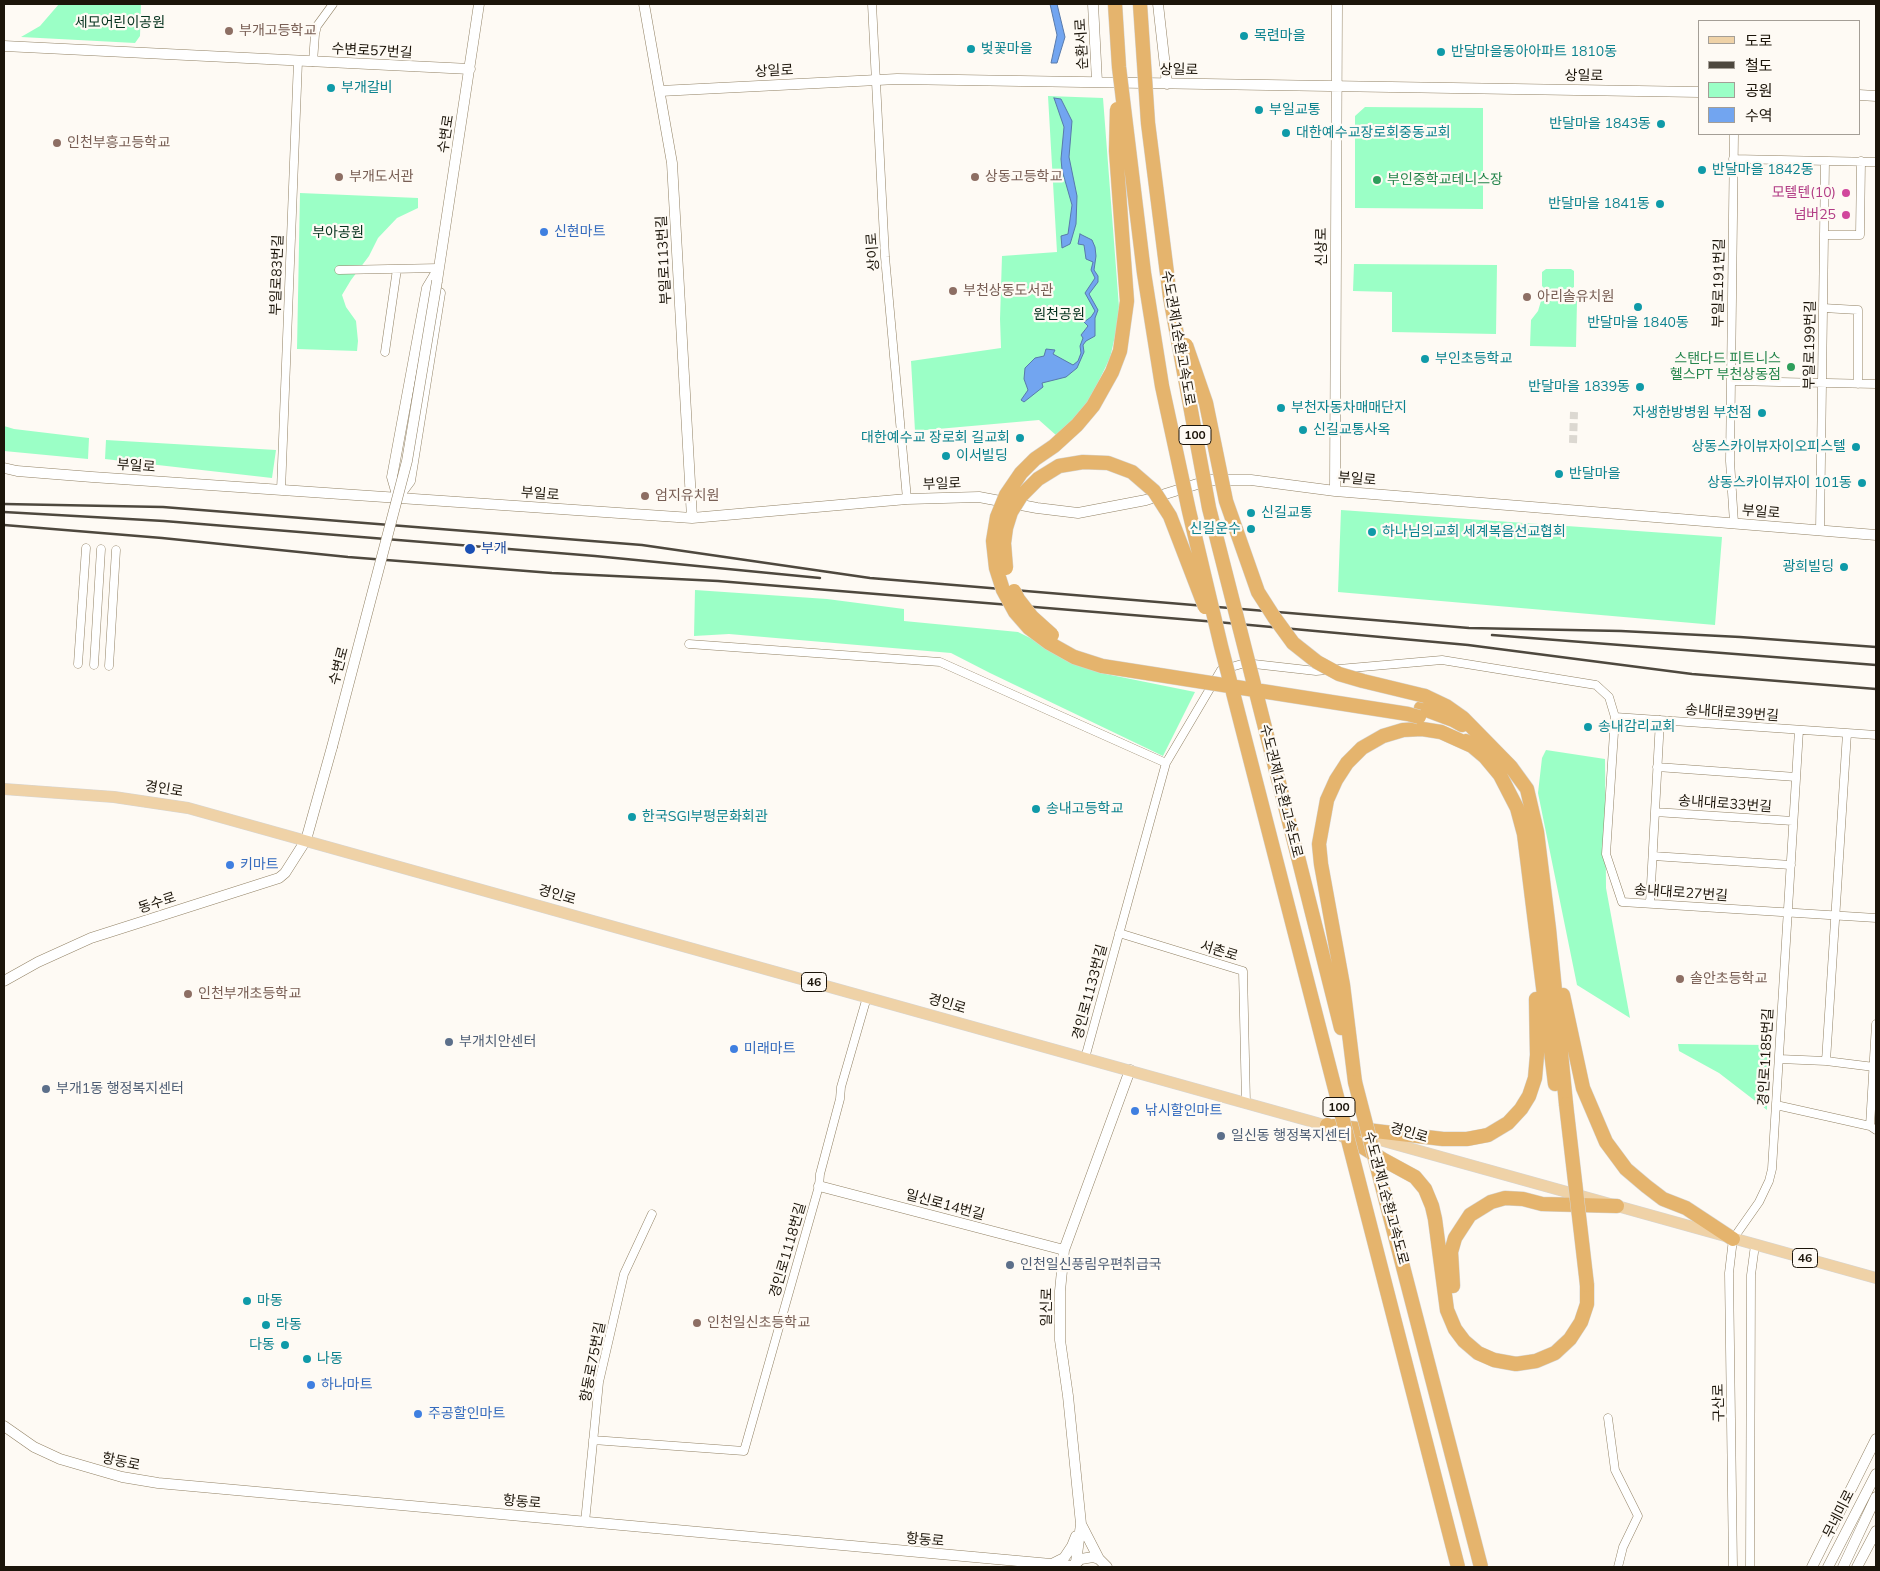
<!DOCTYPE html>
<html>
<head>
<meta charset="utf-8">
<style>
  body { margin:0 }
  #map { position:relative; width:1880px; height:1571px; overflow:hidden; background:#fefaf4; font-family:Mulish,"Noto Sans KR",sans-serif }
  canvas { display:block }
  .frame { position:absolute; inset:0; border:5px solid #1c150a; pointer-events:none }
  .legend { position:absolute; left:1698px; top:20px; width:162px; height:115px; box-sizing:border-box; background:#fefaf4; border:1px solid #a49e96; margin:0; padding:6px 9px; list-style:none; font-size:15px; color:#1c150a }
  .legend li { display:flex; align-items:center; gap:10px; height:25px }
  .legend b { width:25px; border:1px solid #a49e96 }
</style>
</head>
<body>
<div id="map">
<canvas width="1880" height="1571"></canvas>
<div class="frame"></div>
<ul class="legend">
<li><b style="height:6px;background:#efd2a7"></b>도로</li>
<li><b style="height:6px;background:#4e483e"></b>철도</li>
<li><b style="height:14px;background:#9bffc6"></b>공원</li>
<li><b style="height:14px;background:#72a5f0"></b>수역</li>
</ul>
</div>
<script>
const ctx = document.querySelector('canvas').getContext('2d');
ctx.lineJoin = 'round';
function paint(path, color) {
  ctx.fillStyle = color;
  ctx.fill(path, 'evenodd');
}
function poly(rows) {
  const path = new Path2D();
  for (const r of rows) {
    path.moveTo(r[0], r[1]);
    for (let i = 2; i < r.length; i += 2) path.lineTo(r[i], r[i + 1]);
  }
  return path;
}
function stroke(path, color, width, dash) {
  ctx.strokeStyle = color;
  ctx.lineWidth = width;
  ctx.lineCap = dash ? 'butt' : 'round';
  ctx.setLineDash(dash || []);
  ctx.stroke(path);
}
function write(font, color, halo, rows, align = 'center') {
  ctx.font = font + ' Mulish,"Noto Sans KR",sans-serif';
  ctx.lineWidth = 4.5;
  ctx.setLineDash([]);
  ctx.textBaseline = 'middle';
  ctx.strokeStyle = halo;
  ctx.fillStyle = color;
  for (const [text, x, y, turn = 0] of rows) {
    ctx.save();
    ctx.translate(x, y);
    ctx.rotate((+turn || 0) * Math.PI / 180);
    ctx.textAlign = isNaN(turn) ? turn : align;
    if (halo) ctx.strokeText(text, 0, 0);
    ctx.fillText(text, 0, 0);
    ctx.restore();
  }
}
paint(poly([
  [59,4,141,4,140,36,135,43,21,37,40,26],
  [1048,96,1103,98,1119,307,1116,332,1110,358,1088,403,1078,416,1057,436,1039,420,915,431,911,361,1001,348,1000,319,1002,256,1057,252],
  [1365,107,1483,108,1483,209,1355,208,1355,116],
  [300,193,418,198,418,208,397,218,378,238,369,256,351,280,342,295,346,307,356,321,358,341,357,351,297,349],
  [1354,264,1497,265,1496,334,1392,332,1392,292,1353,291],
  [1546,269,1571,269,1574,271,1574,287,1570,289,1546,290,1542,286,1542,272],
  [1541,301,1577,301,1576,347,1530,346,1531,320,1538,311],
  [4,426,14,429,89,438,88,459,4,451],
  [106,440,276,450,272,478,105,459],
  [1341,510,1722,537,1715,625,1338,592],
  [695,590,827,599,904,609,904,621,1018,632,1101,673,1195,692,1163,756,990,673,951,653,729,634,694,636],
  [1546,750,1605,759,1606,888,1630,1018,1577,985,1538,793,1542,758],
  [1678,1044,1768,1045,1767,1110,1719,1073,1679,1051]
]), '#9bffc6');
const water = poly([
  [1050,4,1057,4,1065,37,1057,63,1051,63,1057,35,1050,4],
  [1054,98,1061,99,1072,121,1069,157,1077,196,1076,224,1071,241,1070,244,1062,248,1061,236,1068,234,1072,205,1062,170,1061,159,1064,127,1054,98],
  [1080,234,1092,240,1095,247,1096,256,1094,270,1098,276,1098,282,1089,294,1098,310,1095,318,1095,336,1086,341,1083,345,1084,352,1077,368,1066,377,1042,383,1043,387,1024,402,1021,400,1028,390,1024,379,1025,368,1035,358,1044,356,1046,349,1055,350,1053,354,1073,365,1078,361,1081,353,1080,346,1083,338,1081,335,1088,326,1084,322,1091,317,1095,311,1085,293,1095,278,1091,270,1093,262,1086,259,1084,245,1078,244,1080,234]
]);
paint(water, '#72a5f0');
stroke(water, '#587aab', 1);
stroke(poly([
  [1573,443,1574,412]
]), '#dcd8d1', 8, [8, 4]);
const street = poly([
  [872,4,885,257,907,499],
  [313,62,315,34,317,26,333,4],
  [1734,134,1730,461,1734,523],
  [1733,159,1876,162],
  [1824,235,1860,235,1861,161],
  [339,270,439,268],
  [1823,308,1858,310,1858,384],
  [385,352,397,269],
  [1731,381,1876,384],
  [281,490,298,61],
  [1820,531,1825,161],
  [689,644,940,662,1166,763],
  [78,664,86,548],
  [94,665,101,549],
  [109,666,116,550],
  [1615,717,1876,735],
  [1657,767,1796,777],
  [1655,812,1793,821],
  [1653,856,1791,865],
  [1650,903,1660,720],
  [1119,933,1243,971,1246,1103],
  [1085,1058,1166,763,1221,670,1245,663,1316,671,1442,660,1596,685,1609,697,1615,717,1606,854,1622,902,1876,918],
  [1779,1059,1826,1061,1874,1067],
  [1826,1061,1847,733],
  [1776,1105,1870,1126,1876,1130],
  [1870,1126,1876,1024],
  [1608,1418,1615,1470,1638,1516,1623,1547,1618,1567],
  [593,1440,744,1451,819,1186,820,1174,840,1099,841,1087,867,997],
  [585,1522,599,1382,624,1274,652,1214],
  [1733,1567,1729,1273,1733,1239,1759,1202,1769,1181,1772,1169,1799,730],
  [1750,1567,1751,1275,1755,1245]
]);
const secondary = poly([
  [644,4,672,163,692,518],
  [1093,4,1097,82],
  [1158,4,1167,84],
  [4,46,470,69],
  [660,91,897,79,1699,92],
  [1859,95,1876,96],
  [437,281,479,4],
  [4,468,17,471,92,477,692,518,907,499,979,497,1037,508,1078,513,1146,500,1210,480,1251,480,1335,491,1876,535],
  [1335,491,1337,4],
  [398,497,410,481,440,293],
  [398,498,392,477,427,288,436,273],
  [4,981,38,962,91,938,279,878,285,873,306,840,332,747],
  [819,1186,1064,1250],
  [4,1426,34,1447,60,1459,122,1477,158,1483,1073,1566],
  [1081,1524,1099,1559],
  [1076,1562,1081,1524,1068,1396,1060,1340,1060,1291,1064,1250,1130,1070],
  [1050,1565,1064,1558,1072,1546,1076,1536],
  [1074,1565,1081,1559,1093,1557,1099,1559,1107,1567],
  [1812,1567,1876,1439],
  [1828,1567,1876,1474],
  [1843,1567,1876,1497],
  [1857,1567,1876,1531]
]);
const primary = poly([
  [4,789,114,797,188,808,1335,1128],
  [1362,1135,1876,1278]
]);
const highway = poly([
  [1425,696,1446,706,1463,718,1511,767,1527,789,1537,832,1549,929,1566,1104],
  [1421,708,1453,720,1462,725],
  [1466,741,1485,757,1500,775,1517,808,1524,834,1555,1084],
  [1298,857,1341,1028],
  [1563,995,1583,1088,1606,1142,1626,1169,1646,1186,1663,1199,1686,1208,1733,1239],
  [1355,1082,1343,985,1321,864,1319,844,1327,800,1336,780,1347,763,1362,748,1383,736,1403,730,1422,729,1441,732,1472,746],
  [1327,1125,1382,1159,1415,1177,1425,1189,1432,1206,1435,1219,1447,1310,1455,1329,1464,1341,1478,1353,1494,1360,1516,1364,1536,1361,1555,1353,1570,1339,1581,1322,1587,1304,1587,1285],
  [1333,1126,1443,1139,1467,1139,1488,1135,1508,1123,1521,1109,1529,1096,1535,1078,1537,1055,1536,999],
  [1453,1286,1451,1252,1455,1238,1470,1215,1491,1202,1505,1198,1523,1199,1542,1204,1617,1206]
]);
stroke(street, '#928265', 9);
stroke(secondary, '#928265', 11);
stroke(primary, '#d6d5d3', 12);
stroke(highway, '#d6d5d3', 15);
stroke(street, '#fff', 8);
stroke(secondary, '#fff', 10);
stroke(primary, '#efd2a7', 11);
stroke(highway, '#e5b46d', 14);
stroke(poly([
  [4,504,163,507,642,545,870,578,1469,628,1621,631,1740,637,1876,647],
  [4,512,164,521,595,556,820,578],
  [4,525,162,538,348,557,552,573,718,581,1217,622,1468,645,1692,674,1876,689],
  [1492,635,1876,665]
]), '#4e483e', 2.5);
const secondaryBridge = poly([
  [332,747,407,461,437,281]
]);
const highwayBridge = poly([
  [1115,4,1119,67,1144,273,1162,386,1189,511,1221,646,1458,1567],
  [1140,4,1148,123,1170,297,1209,508,1298,857],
  [1117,109,1116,151,1127,301,1120,351,1112,372,1093,406,1077,425,1054,446,1035,459,1021,473,1006,495,997,517,993,541,996,568,1003,590,1015,612,1029,628,1049,643,1074,657,1102,666,1408,714,1419,717],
  [1186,345,1206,403,1226,501,1258,592,1274,617,1293,643,1317,662,1339,674,1363,681,1425,696],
  [1006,568,1004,543,1006,528,1011,512,1021,496,1038,479,1059,466,1083,462,1108,463,1132,472,1154,491,1170,516,1205,607],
  [1014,591,1018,599,1032,617,1052,635],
  [1355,1082,1481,1567],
  [1566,1104,1587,1285]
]);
stroke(secondaryBridge, '#928265', 11, []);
stroke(highwayBridge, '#d6d5d3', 15, []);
stroke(secondaryBridge, '#fff', 10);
stroke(highwayBridge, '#e5b46d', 14);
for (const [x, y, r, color] of [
  [229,31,5,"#8d6e63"],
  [1244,36,5,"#0f9aa8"],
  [971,49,5,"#0f9aa8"],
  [1441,52,5,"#0f9aa8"],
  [331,88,5,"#0f9aa8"],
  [1259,110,5,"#0f9aa8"],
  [1661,124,5,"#0f9aa8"],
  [1286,133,5,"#0f9aa8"],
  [57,143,5,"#8d6e63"],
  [1702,170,5,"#0f9aa8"],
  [339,177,5,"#8d6e63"],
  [975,177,5,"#8d6e63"],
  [1377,180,5,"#2e9e5b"],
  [1846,193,5,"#d1479c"],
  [1660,204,5,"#0f9aa8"],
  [1846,215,5,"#d1479c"],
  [544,232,5,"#3f7fe0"],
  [953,291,5,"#8d6e63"],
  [1527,297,5,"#8d6e63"],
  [1638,307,5,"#0f9aa8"],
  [1425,359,5,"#0f9aa8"],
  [1791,367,5,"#2e9e5b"],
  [1640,387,5,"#0f9aa8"],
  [1281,408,5,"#0f9aa8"],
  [1762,413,5,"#0f9aa8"],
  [1303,430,5,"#0f9aa8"],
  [1020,438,5,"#0f9aa8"],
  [1856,447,5,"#0f9aa8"],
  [946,456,5,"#0f9aa8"],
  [1559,474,5,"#0f9aa8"],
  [1862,483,5,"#0f9aa8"],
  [645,496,5,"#8d6e63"],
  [1251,513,5,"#0f9aa8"],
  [1251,529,5,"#0f9aa8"],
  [1372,532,5,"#0f9aa8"],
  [470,549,6,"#1a4fb4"],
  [1844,567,5,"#0f9aa8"],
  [1588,727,5,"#0f9aa8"],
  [1036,809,5,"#0f9aa8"],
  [632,817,5,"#0f9aa8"],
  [230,865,5,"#3f7fe0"],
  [1680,979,5,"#8d6e63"],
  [188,994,5,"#8d6e63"],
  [449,1042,5,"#5c6f8a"],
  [734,1049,5,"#3f7fe0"],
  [46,1089,5,"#5c6f8a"],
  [1135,1111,5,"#3f7fe0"],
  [1221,1136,5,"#5c6f8a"],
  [1010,1265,5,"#5c6f8a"],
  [247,1301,5,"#0f9aa8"],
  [697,1323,5,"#8d6e63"],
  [266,1325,5,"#0f9aa8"],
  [285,1345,5,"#0f9aa8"],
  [307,1359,5,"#0f9aa8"],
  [311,1385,5,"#3f7fe0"],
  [418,1414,5,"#3f7fe0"]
]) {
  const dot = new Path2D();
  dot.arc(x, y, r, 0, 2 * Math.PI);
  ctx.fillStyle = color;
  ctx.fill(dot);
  stroke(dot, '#fefaf4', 2);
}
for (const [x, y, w] of [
  [1195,435,32],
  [814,982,25],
  [1339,1107,32],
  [1805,1258,25]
]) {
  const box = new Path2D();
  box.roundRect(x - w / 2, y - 9.5, w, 19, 4);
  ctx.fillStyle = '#fefaf4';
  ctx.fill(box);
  stroke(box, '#1c150a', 1);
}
write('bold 12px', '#1c150a', null, [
  ["100",1195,435],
  ["46",814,982],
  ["100",1339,1107],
  ["46",1805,1258]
]);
write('14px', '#05321d', '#fefaf4', [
  ["세모어린이공원",120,23],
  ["부아공원",338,233],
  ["원천공원",1059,315]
]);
write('14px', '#785e54', '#fefaf4', [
  ["부개고등학교",239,31],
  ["인천부흥고등학교",67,143],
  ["부개도서관",349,177],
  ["상동고등학교",985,177],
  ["부천상동도서관",963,291],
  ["아리솔유치원",1537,297],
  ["엄지유치원",655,496],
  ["솔안초등학교",1690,979],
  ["인천부개초등학교",198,994],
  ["인천일신초등학교",707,1323]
], 'left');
write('14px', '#0d838f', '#fefaf4', [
  ["목련마을",1254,36],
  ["벚꽃마을",981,49],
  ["반달마을동아아파트 1810동",1451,52],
  ["부개갈비",341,88],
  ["부일교통",1269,110],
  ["반달마을 1843동",1651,124,"right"],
  ["대한예수교장로회중동교회",1296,133],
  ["반달마을 1842동",1712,170],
  ["반달마을 1841동",1650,204,"right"],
  ["반달마을 1840동",1638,323,"center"],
  ["부인초등학교",1435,359],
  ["반달마을 1839동",1630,387,"right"],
  ["부천자동차매매단지",1291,408],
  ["자생한방병원 부천점",1752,413,"right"],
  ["신길교통사옥",1313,430],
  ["대한예수교 장로회 길교회",1010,438,"right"],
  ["상동스카이뷰자이오피스텔",1846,447,"right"],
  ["이서빌딩",956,456],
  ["반달마을",1569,474],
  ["상동스카이뷰자이 101동",1852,483,"right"],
  ["신길교통",1261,513],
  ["신길운수",1241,529,"right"],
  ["하나님의교회 세계복음선교협회",1382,532],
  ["광희빌딩",1834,567,"right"],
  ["송내감리교회",1598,727],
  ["송내고등학교",1046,809],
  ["한국SGI부평문화회관",642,817],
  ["마동",257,1301],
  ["라동",276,1325],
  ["다동",275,1345,"right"],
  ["나동",317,1359]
], 'left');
write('14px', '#1c150a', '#fefaf4', [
  ["순환서로",1082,44,-93],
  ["수변로57번길",372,51,3],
  ["상일로",1179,70,1],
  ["상일로",774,71,-3],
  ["상일로",1584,76,1],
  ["수변로",446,134,-81],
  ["신상로",1322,247,-90],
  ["상이로",873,252,-94],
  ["부일로113번길",664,260,-93],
  ["부일로83번길",277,275,-88],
  ["부일로191번길",1719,283,-89],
  ["수도권제1순환고속도로",1178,338,80],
  ["부일로199번길",1810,345,-89],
  ["부일로",136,466,4],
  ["부일로",1357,479,5],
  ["부일로",942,484,-2],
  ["부일로",540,494,4],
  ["부일로",1761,512,5],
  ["수변로",339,666,-75],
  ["송내대로39번길",1732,713,4],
  ["경인로",164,789,9],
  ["수도권제1순환고속도로",1281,791,76],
  ["송내대로33번길",1725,804,4],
  ["송내대로27번길",1681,893,4],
  ["경인로",557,895,16],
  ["동수로",157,903,-18],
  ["서촌로",1219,951,17],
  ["경인로1133번길",1090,992,-75],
  ["경인로",947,1004,16],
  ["경인로1185번길",1766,1057,-87],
  ["경인로",1409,1133,16],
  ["수도권제1순환고속도로",1386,1198,75],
  ["일신로14번길",945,1205,15],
  ["경인로1118번길",788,1250,-74],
  ["일신로",1047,1307,-89],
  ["항동로75번길",593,1362,-79],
  ["구산로",1719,1403,-91],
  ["항동로",121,1462,12],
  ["항동로",522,1502,5],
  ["무네미로",1839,1514,-63],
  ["항동로",925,1540,5]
]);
write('14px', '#27864d', '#fefaf4', [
  ["부인중학교테니스장",1387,180],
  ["스탠다드 피트니스",1781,359,"right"],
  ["헬스PT 부천상동점",1781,375,"right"]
], 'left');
write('14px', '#b23c85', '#fefaf4', [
  ["모텔텐(10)",1836,193],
  ["넘버25",1836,215]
], 'right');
write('14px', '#366cbe', '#fefaf4', [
  ["신현마트",554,232],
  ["키마트",240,865],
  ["미래마트",744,1049],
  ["낚시할인마트",1145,1111],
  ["하나마트",321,1385],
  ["주공할인마트",428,1414]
], 'left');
write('14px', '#164399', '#fefaf4', [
  ["부개",481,549]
], 'left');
write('14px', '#4e5e75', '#fefaf4', [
  ["부개치안센터",459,1042],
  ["부개1동 행정복지센터",56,1089],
  ["일신동 행정복지센터",1231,1136],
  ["인천일신풍림우편취급국",1020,1265]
], 'left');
</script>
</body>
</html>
